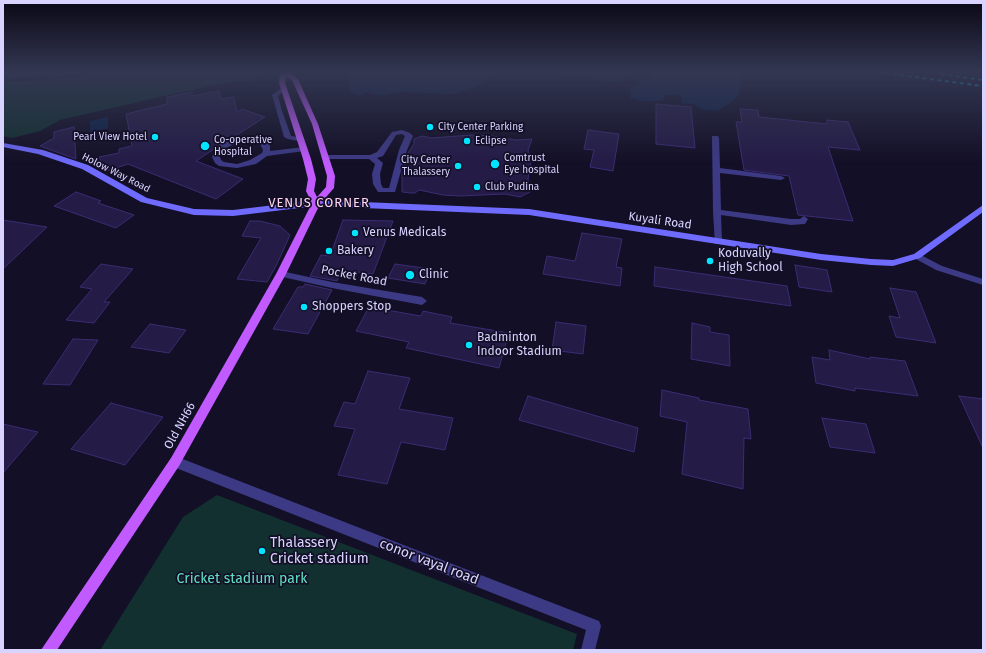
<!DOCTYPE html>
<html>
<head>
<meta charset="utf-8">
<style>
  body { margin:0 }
  #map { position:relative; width:986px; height:653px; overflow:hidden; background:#130f26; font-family:"Fira Sans",sans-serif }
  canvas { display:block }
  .frame { position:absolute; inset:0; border:4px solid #d9d4ff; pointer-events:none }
</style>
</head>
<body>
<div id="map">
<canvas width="986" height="653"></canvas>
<div class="frame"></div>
</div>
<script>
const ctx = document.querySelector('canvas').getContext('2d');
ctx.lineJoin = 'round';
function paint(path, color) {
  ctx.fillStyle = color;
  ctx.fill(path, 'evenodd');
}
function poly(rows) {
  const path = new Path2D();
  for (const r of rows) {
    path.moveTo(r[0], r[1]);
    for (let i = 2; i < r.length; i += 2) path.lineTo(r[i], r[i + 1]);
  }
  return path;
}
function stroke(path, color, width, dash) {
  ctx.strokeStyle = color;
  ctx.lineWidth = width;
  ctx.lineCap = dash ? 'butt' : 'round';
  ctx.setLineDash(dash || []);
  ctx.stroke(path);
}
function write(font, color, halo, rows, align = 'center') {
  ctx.font = font + ' "Fira Sans",sans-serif';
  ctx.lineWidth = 3.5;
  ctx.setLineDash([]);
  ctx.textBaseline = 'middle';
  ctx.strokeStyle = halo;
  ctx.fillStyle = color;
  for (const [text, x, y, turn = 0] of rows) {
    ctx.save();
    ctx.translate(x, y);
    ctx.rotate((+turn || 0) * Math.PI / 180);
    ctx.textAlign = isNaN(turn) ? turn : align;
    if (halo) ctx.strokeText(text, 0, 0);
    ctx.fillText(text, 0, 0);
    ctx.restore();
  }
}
paint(poly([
  [109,72,261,72,261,73,256,80,231,82,168,95,60,120,40,131,12,138,3,136,3,82,53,79],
  [217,495,577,634,573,650,100,650,183,517]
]), '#12302f');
paint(poly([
  [3,72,88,72,56,77,3,79],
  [351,72,497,72,477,86,453,94,400,92,381,96,366,92,360,96,349,92],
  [558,72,631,72,618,83],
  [657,72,737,72,743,76,738,95,732,102,717,111,704,110,694,104,682,103,682,97,674,95,664,95,663,101,642,101,630,98,631,88],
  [108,117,108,128,90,132,90,121]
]), '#0c2248');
const building = poly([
  [219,91,221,99,234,97,237,112,242,109,265,117,232,138,222,141,216,145,214,149,196,161,243,179,216,199,128,164,107,171,99,157,119,153,119,149,132,146,126,114,167,104,167,97,192,92,192,96,219,91],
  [656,104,691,107,695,148,656,144,656,104],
  [740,109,758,110,759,117,827,124,827,120,848,122,860,150,828,147,853,221,798,215,789,176,744,170,736,122,742,122,740,109],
  [74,127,76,159,40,146,54,138,54,132,74,127],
  [588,130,619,134,613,171,590,167,594,150,584,149,588,130],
  [471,135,492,136,516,140,532,139,528,150,531,161,528,179,530,192,520,197,505,194,460,196,443,195,419,190,415,193,411,193,402,192,402,174,408,153,414,144,414,139,422,136,431,138,471,135],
  [76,192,101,201,98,203,134,215,116,228,54,206,76,192],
  [3,220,47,227,3,269,3,220],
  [343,220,393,221,373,274,342,270,337,281,310,276,321,255,330,256,343,220],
  [250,221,260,221,280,226,290,235,277,264,267,282,237,279,261,238,242,236,250,221],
  [582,233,622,239,616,267,622,268,620,286,543,274,547,256,575,261,582,233],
  [101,264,133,269,104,302,110,302,94,323,66,320,92,289,80,287,101,264],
  [395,264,431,269,425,284,388,278,395,264],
  [795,265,827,270,832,292,799,287,795,265],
  [655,267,787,286,791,306,654,286,655,267],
  [305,284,332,290,308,334,273,329,298,287,303,287,305,284],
  [890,288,916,292,936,343,896,337,889,316,900,318,890,288],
  [369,307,421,316,423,311,452,317,450,323,509,333,499,368,406,348,409,342,356,331,369,307],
  [556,322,586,326,583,354,552,350,556,322],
  [692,323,710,327,710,332,729,335,730,366,691,359,692,323],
  [150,324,186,330,169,353,131,347,150,324],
  [73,339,98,340,70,385,43,384,73,339],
  [829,350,870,359,870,357,905,361,918,396,855,388,855,391,816,383,812,357,830,360,829,350],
  [368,371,410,378,399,409,453,418,445,450,401,442,387,484,338,475,355,429,334,426,344,402,355,404,368,371],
  [662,390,699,398,699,400,748,409,751,439,744,438,743,489,682,474,687,422,660,416,662,390],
  [528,396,638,428,634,452,519,420,528,396],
  [959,396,983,399,983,448,959,396],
  [111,403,163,417,125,465,71,449,111,403],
  [822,418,866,424,875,453,830,447,822,418],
  [3,424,38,432,3,473,3,424]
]);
paint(building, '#241b47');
stroke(building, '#3b2d73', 1);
paint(poly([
  [284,86,287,88,278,96,282,111,291,136,304,138,304,142,288,139,284,137,272,95,284,86],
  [402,130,410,133,413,136,407,150,395,192,378,192,373,184,372,174,375,164,369,159,325,159,321,157,325,155,370,155,377,152,392,132,402,130],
  [402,134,405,136,399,150,389,188,383,188,381,184,380,174,383,163,377,158,383,156,396,135,402,134],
  [712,136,718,136,719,138,720,168,781,176,785,178,781,180,720,173,721,210,791,219,800,219,804,216,808,219,805,224,791,225,721,215,722,242,721,244,715,244,713,212,712,136]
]), '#3d3a85');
paint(poly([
  [241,137,250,137,266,140,270,146,270,151,304,147,308,149,304,151,267,156,256,164,237,168,219,166,215,163,212,157,217,146,223,142,241,137],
  [242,141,260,144,263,150,262,153,250,160,237,164,224,162,221,160,220,157,223,149,242,141],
  [917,253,942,266,983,279,983,285,936,270,914,258,913,256,914,254,917,253],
  [281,271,332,282,422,297,427,301,422,305,332,288,278,276,276,274,278,272,281,271],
  [175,456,599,621,601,626,595,650,581,650,586,630,171,466,169,462,171,458,175,456]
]), '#3d3a85');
paint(poly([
  [3,143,43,150,88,165,147,198,194,209,233,210,316,200,529,209,821,254,871,259,893,260,914,254,983,205,983,212,920,258,893,266,871,265,821,260,529,215,316,206,233,216,194,215,141,202,82,169,38,154,3,147,3,143]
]), '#6f6bff');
paint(poly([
  [280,72,289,72,298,79,318,124,335,176,334,188,320,204,286,274,179,466,57,650,41,650,171,458,276,274,312,203,306,191,308,179,303,159,279,83,280,72],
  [286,76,292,80,312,124,327,176,326,187,317,197,314,191,316,179,311,159,285,83,286,76]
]), '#c25bff');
stroke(poly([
  [878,72,983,86],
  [941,74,983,80]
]), '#00e5ff', 2, [4, 3.5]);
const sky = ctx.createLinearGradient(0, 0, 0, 164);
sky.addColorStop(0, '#0a0815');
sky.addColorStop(0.44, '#333752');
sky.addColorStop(1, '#33375200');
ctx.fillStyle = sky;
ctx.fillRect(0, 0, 986, 164);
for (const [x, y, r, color] of [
  [430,127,4,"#00e5ff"],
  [155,137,4,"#00e5ff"],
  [467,141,4,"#00e5ff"],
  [205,146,5,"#00e5ff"],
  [495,164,5,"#00e5ff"],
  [458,166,4,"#00e5ff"],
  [477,187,4,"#00e5ff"],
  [355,233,4,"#00e5ff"],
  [329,251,4,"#00e5ff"],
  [710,261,4,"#00e5ff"],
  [410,275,5,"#00e5ff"],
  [304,307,4,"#00e5ff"],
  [469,345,4,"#00e5ff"],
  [262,551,4,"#00e5ff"]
]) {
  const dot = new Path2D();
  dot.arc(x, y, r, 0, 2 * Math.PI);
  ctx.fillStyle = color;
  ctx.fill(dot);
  stroke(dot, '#130f26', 1.5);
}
write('10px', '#d9d4ff', '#130f26', [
  ["City Center Parking",438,127],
  ["Pearl View Hotel",147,137,"right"],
  ["Co-operative",214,140],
  ["Hospital",214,152],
  ["Eclipse",475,141],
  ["Comtrust",504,158],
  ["Eye hospital",504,170],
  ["City Center",450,160,"right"],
  ["Thalassery",450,172,"right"],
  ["Club Pudina",485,187]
], 'left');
write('10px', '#d9d4ff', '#130f26', [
  ["Holow Way Road",116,173,27]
]);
write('12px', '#d9d4ff', '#130f26', [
  ["Kuyali Road",660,221,8],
  ["Pocket Road",354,276,11],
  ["Old NH66",180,426,-61]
]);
write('12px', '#d9d4ff', '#130f26', [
  ["Venus Medicals",363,233],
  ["Bakery",337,251],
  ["Koduvally",718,254],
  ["High School",718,268],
  ["Clinic",419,275],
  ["Shoppers Stop",312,307],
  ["Badminton",477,338],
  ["Indoor Stadium",477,352]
], 'left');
ctx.letterSpacing = '1px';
write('13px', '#ffd6f0', '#130f26', [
  ["VENUS CORNER",319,203]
]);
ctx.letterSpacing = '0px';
write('14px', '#d9d4ff', '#130f26', [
  ["Thalassery",270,543],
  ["Cricket stadium",270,559]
], 'left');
write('14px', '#d9d4ff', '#130f26', [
  ["conor vayal road",429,562,21]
]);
write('14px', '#5fe0c0', '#130f26', [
  ["Cricket stadium park",242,579]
]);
</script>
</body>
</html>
